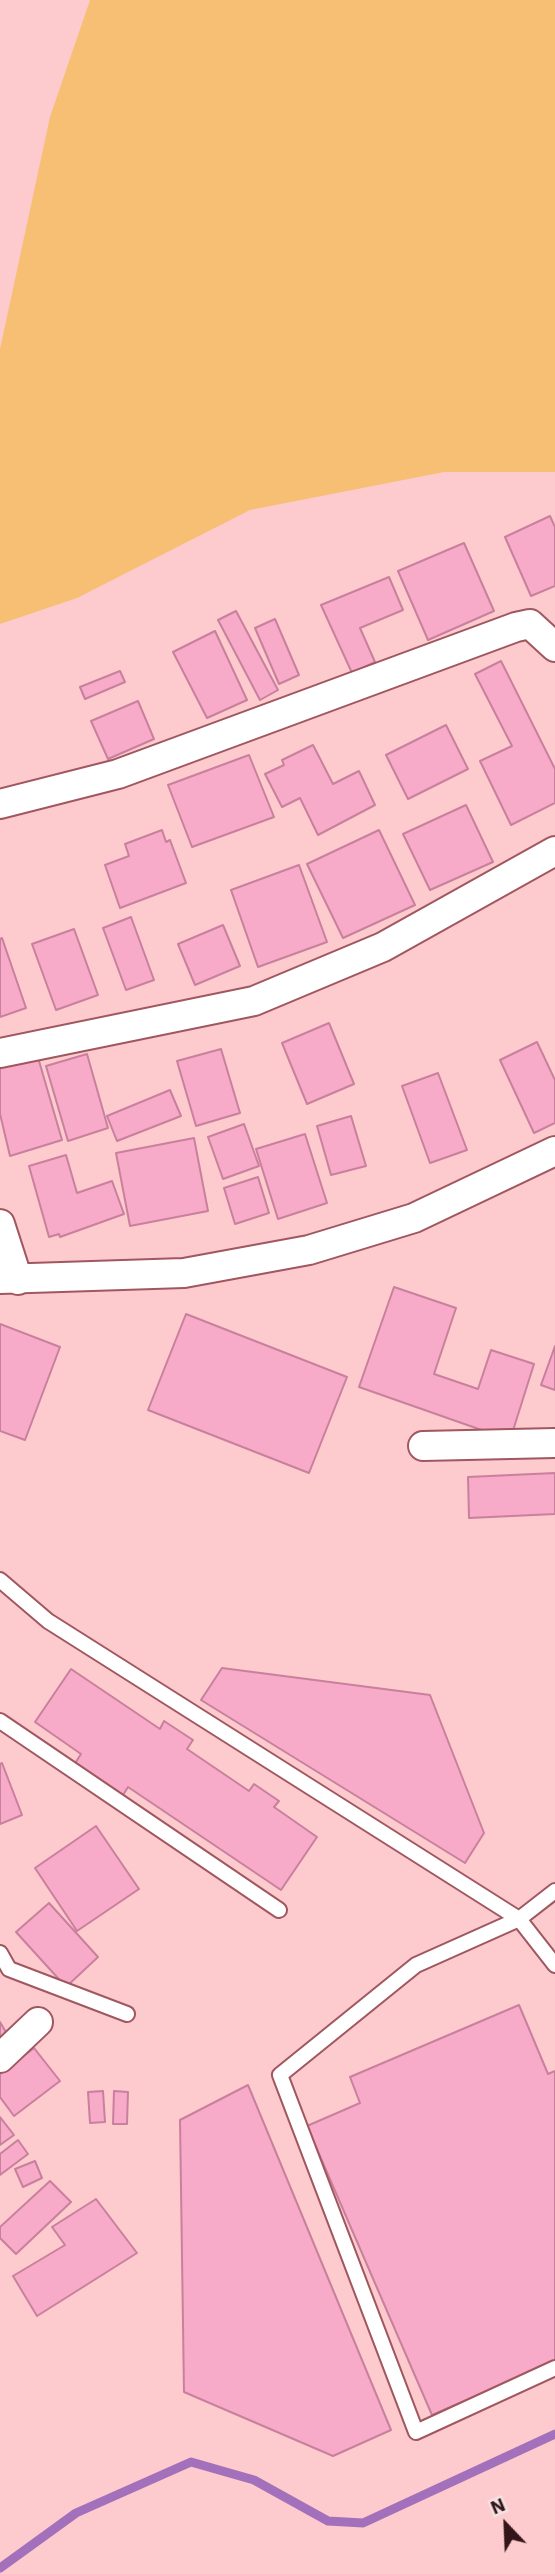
<!DOCTYPE html>
<html>
<head>
<meta charset="utf-8">
<style>
  body { margin:0 }
  #map { position:relative; width:555px; height:2574px; overflow:hidden; background:#fdcace; font-family:"IBM Plex Sans",sans-serif }
  canvas { display:block }
  .north { position:absolute; left:471px; top:2490px; width:70px; height:70px; -webkit-text-stroke:5px #f3e2e2; paint-order:stroke; rotate:337deg; font-size:19px; font-weight:700; line-height:28px; text-align:center; color:#34161a }
  .north::after { content:''; display:block; margin:auto; width:24px; height:32px; background:#34161a; clip-path:polygon(50% 0,100% 100%,50% 72%,0 100%) }
</style>
</head>
<body>
<div id="map">
<canvas width="555" height="2574"></canvas>
<div class="north">N</div>
</div>
<script>
const ctx = document.querySelector('canvas').getContext('2d');
ctx.lineJoin = 'round';
function paint(path, color) {
  ctx.fillStyle = color;
  ctx.fill(path, 'evenodd');
}
function poly(rows) {
  const path = new Path2D();
  for (const r of rows) {
    path.moveTo(r[0], r[1]);
    for (let i = 2; i < r.length; i += 2) path.lineTo(r[i], r[i + 1]);
  }
  return path;
}
function stroke(path, color, width, dash) {
  ctx.strokeStyle = color;
  ctx.lineWidth = width;
  ctx.lineCap = dash ? 'butt' : 'round';
  ctx.setLineDash(dash || []);
  ctx.stroke(path);
}
paint(poly([
  [90,0,555,0,555,472,444,472,250,510,77,598,0,624,0,349,50,117]
]), '#f6bf74');
stroke(poly([
  [0,2568,76,2513,191,2462,254,2480,328,2521,363,2523,555,2434]
]), '#a370bb', 9);
const building = poly([
  [550,516,555,527,555,586,531,596,505,537,550,516],
  [464,543,494,611,428,640,398,571,464,543],
  [389,577,403,610,360,628,375,662,352,673,321,605,389,577],
  [236,611,278,690,260,700,218,620,236,611],
  [275,619,299,675,279,684,255,628,275,619],
  [215,631,247,700,207,718,173,652,215,631],
  [501,661,555,769,555,803,511,825,480,761,512,746,475,674,501,661],
  [120,671,125,682,85,699,80,687,120,671],
  [138,701,154,739,108,759,91,721,138,701],
  [446,725,468,769,408,799,386,755,446,725],
  [313,745,333,784,359,771,375,805,318,835,300,798,282,807,265,774,284,765,282,760,313,745],
  [249,755,274,817,192,847,168,785,249,755],
  [466,805,493,862,430,890,403,834,466,805],
  [162,830,166,842,170,840,186,883,120,908,105,865,129,856,125,844,162,830],
  [379,830,415,905,343,938,307,864,379,830],
  [299,865,327,942,258,967,231,890,299,865],
  [131,917,154,980,126,990,103,928,131,917],
  [223,925,240,966,195,985,178,944,223,925],
  [74,929,98,995,56,1010,32,944,74,929],
  [2,938,26,1008,0,1017,0,939,2,938],
  [329,1023,354,1084,307,1104,282,1043,329,1023],
  [537,1042,555,1080,555,1123,534,1133,500,1060,537,1042],
  [221,1049,240,1113,196,1126,177,1061,221,1049],
  [37,1054,62,1140,10,1156,0,1114,0,1067,37,1054],
  [87,1054,108,1128,68,1141,46,1066,87,1054],
  [438,1073,467,1150,430,1163,402,1086,438,1073],
  [170,1090,181,1116,117,1141,107,1116,170,1090],
  [351,1116,366,1166,331,1175,317,1126,351,1116],
  [244,1124,259,1166,223,1179,208,1137,244,1124],
  [305,1134,327,1203,278,1219,256,1149,305,1134],
  [194,1138,208,1211,130,1226,116,1153,194,1138],
  [66,1155,77,1193,112,1181,124,1214,60,1237,59,1234,49,1237,29,1166,66,1155],
  [258,1177,269,1213,235,1224,224,1188,258,1177],
  [394,1287,456,1308,434,1374,478,1389,491,1350,534,1364,510,1440,359,1387,394,1287],
  [186,1314,347,1377,309,1473,148,1410,186,1314],
  [0,1324,60,1347,25,1440,0,1431,0,1324],
  [555,1346,555,1390,541,1385,555,1346],
  [555,1473,555,1514,469,1518,468,1477,555,1473],
  [222,1668,430,1695,484,1833,465,1863,201,1700,222,1668],
  [71,1669,160,1729,164,1721,193,1740,187,1749,249,1791,254,1784,279,1801,274,1807,317,1837,281,1890,128,1787,120,1800,72,1768,81,1754,35,1722,71,1669],
  [2,1763,22,1815,0,1824,0,1764,2,1763],
  [96,1826,139,1889,77,1931,35,1868,96,1826],
  [49,1903,98,1957,66,1987,16,1932,49,1903],
  [519,2005,548,2074,555,2071,555,2362,432,2415,307,2126,360,2103,350,2077,519,2005],
  [0,2022,7,2034,0,2038,0,2022],
  [34,2048,60,2081,14,2116,0,2097,0,2074,34,2048],
  [248,2085,391,2430,333,2456,184,2392,180,2120,248,2085],
  [103,2091,105,2122,90,2123,88,2092,103,2091],
  [114,2091,128,2092,127,2124,113,2124,114,2091],
  [0,2117,14,2135,0,2145,0,2117],
  [18,2140,28,2154,0,2175,0,2154,18,2140],
  [35,2161,42,2178,23,2187,15,2169,35,2161],
  [50,2181,71,2202,16,2254,0,2238,0,2227,50,2181],
  [96,2199,137,2253,37,2316,13,2276,65,2245,52,2227,96,2199]
]);
paint(building, '#f7abc9');
stroke(building, '#c8809d', 2);
const service = poly([
  [0,1580,48,1621,519,1919,555,1965],
  [0,1721,279,1910],
  [555,1891,519,1919,416,1965,280,2075,416,2432,555,2368],
  [0,1953,9,1969,127,2014]
]);
const minor = poly([
  [0,804,118,774,516,627,530,624,555,647],
  [0,1053,254,1001,383,947,555,851],
  [0,1224,18,1280],
  [0,1279,184,1273,309,1250,414,1218,555,1151],
  [423,1446,555,1443],
  [0,2058,38,2022]
]);
stroke(service, '#a0575f', 18);
stroke(minor, '#a0575f', 32);
stroke(service, '#fff', 14);
stroke(minor, '#fff', 28);
</script>
</body>
</html>
